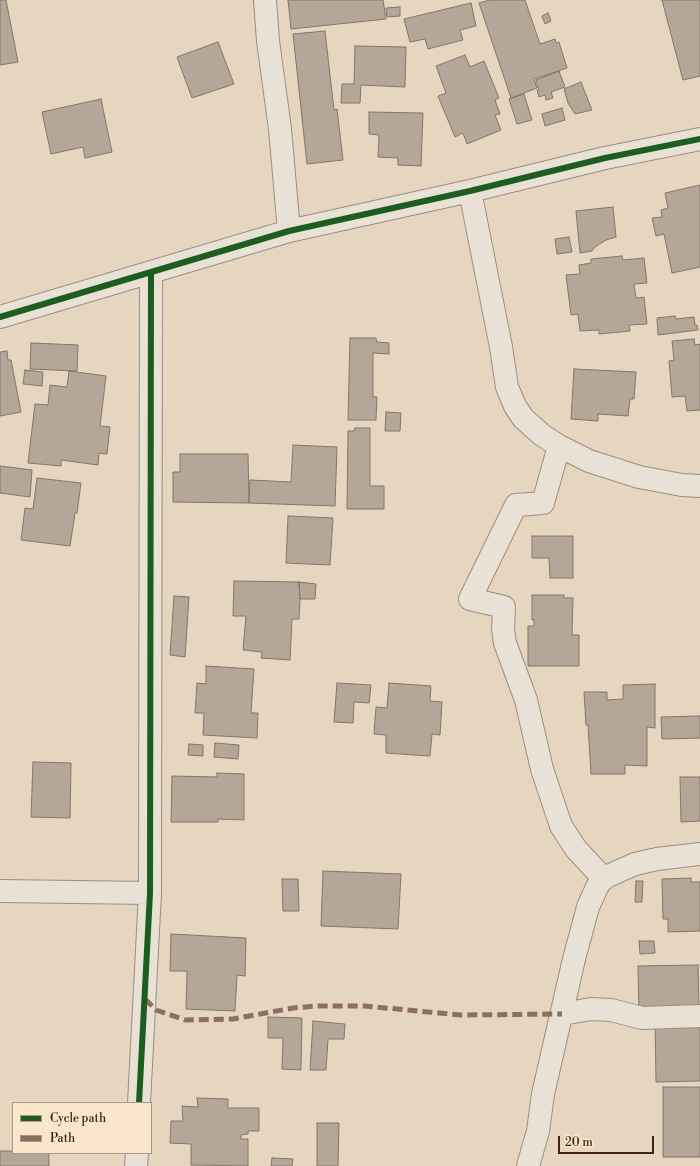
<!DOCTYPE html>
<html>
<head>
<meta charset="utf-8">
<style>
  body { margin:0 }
  #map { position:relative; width:700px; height:1166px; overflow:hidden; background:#e6d5bf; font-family:"Libre Bodoni",serif }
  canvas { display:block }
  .legend { position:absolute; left:12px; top:1102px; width:140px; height:52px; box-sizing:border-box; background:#f9e6cb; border:1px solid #b19781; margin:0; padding:5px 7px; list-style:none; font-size:12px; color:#442013 }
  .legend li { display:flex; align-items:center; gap:8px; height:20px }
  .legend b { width:20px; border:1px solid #b19781 }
  .scale { position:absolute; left:558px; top:1136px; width:96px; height:18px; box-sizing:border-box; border:2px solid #442013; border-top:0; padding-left:5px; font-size:12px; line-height:14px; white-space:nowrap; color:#442013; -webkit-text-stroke:3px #f9e6cb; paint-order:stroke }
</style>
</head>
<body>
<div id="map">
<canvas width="700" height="1166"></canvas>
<ul class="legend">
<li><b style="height:5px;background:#1b5e20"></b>Cycle path</li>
<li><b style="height:5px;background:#8d6e63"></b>Path</li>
</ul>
<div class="scale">20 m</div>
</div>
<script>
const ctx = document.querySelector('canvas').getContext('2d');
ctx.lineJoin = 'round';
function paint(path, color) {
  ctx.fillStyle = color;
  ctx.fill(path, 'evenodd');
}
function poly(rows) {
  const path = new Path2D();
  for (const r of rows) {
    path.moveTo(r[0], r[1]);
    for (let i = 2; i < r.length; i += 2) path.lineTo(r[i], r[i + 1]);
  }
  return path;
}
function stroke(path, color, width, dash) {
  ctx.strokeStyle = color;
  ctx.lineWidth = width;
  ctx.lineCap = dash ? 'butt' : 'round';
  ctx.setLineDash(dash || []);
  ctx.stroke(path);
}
const building = poly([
  [0,0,6,0,18,62,0,65,0,0],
  [288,0,383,0,386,19,291,29,288,0],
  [490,0,525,0,540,44,555,39,556,43,559,42,567,68,534,79,537,88,511,98,479,3,490,0],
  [662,0,700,0,700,76,683,80,662,0],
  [471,3,476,26,460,30,463,40,428,49,425,39,410,42,404,19,471,3],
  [400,7,400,16,387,17,386,8,400,7],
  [548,13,551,21,545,24,542,16,548,13],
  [325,31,334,110,337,109,343,160,307,164,293,34,325,31],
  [218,42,234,84,192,98,177,57,218,42],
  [355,46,406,47,405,87,361,85,360,103,341,103,342,84,354,84,355,46],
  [465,55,470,67,484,61,499,98,495,100,500,114,495,115,501,130,467,144,463,133,455,137,438,96,446,93,436,66,465,55],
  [559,71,565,87,551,92,553,98,546,100,545,95,539,97,537,90,539,90,536,80,559,71],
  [581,82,592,110,575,114,568,103,564,89,581,82],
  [524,94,532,120,517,124,509,99,524,94],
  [101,99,112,152,85,158,83,147,51,154,42,112,101,99],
  [562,108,565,120,545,126,542,114,562,108],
  [369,112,423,113,421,166,398,165,398,158,378,157,379,135,369,134,369,112],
  [700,185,700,267,672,273,664,234,656,236,652,218,662,217,661,210,668,208,665,193,700,185],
  [613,207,616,237,606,240,595,247,592,251,580,253,576,211,613,207],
  [569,237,572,252,557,254,555,239,569,237],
  [622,256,623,260,644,258,647,283,634,284,636,298,644,297,647,324,629,325,630,331,599,334,599,330,580,331,578,314,571,315,566,275,580,274,579,265,591,263,591,259,622,256],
  [675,316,676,319,694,317,695,325,697,325,698,330,658,335,657,318,675,316],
  [350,338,376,338,377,342,389,343,389,354,373,353,373,397,377,397,376,420,348,420,350,338],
  [694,339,695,345,700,344,700,410,687,411,685,396,672,397,669,361,674,360,672,341,694,339],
  [31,343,78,345,77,371,30,369,31,343],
  [7,351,8,360,11,360,21,412,0,416,0,352,7,351],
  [574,369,636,372,634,399,630,399,628,416,598,414,598,421,571,419,574,369],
  [25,370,43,372,42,386,23,384,25,370],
  [69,371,106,376,100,426,110,427,107,454,99,453,98,465,61,460,61,466,28,463,35,404,48,405,50,385,67,387,69,371],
  [386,412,401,413,400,431,385,431,386,412],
  [355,428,370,428,370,486,384,486,384,509,347,509,348,431,354,431,355,428],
  [293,445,337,447,335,506,249,503,250,480,291,482,293,445],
  [180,454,248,454,249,503,173,502,173,472,180,472,180,454],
  [0,466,32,470,30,497,0,493,0,466],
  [37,478,81,483,77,513,75,513,70,546,21,540,25,508,33,509,37,478],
  [288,516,333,518,330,565,286,563,288,516],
  [532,536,573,536,573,578,550,578,549,558,532,558,532,536],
  [234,581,299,582,300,599,299,619,292,619,290,660,261,658,262,652,243,650,246,616,233,616,234,581],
  [299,582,316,584,315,599,300,599,299,582],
  [532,595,564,595,564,598,573,598,572,635,579,635,579,666,528,666,528,626,534,626,534,619,532,620,532,595],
  [174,596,189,597,185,657,170,655,174,596],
  [206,666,254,669,251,713,258,713,257,738,203,735,204,713,195,713,197,683,206,684,206,666],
  [337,683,371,685,369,703,354,702,353,723,334,722,337,683],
  [389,683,431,686,430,701,442,702,440,735,432,734,430,756,386,753,386,735,374,734,376,707,387,708,389,683],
  [655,684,655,728,647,727,647,766,625,765,625,774,591,774,588,725,586,725,584,692,607,692,607,700,623,699,623,685,655,684],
  [700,716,700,738,662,739,661,717,700,716],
  [215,743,239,745,238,759,214,757,215,743],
  [189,744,203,745,203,756,188,755,189,744],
  [33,762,71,763,70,818,31,817,33,762],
  [217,773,244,774,244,820,218,819,218,822,171,822,172,776,217,777,217,773],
  [680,777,700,777,700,821,681,822,680,777],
  [323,871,401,874,398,929,321,926,323,871],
  [691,878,691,882,700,882,700,931,668,932,668,919,663,919,662,879,691,878],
  [282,879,298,879,299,911,283,911,282,879],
  [636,881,643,881,642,902,635,902,636,881],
  [171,934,246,938,245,976,237,975,235,1011,186,1009,187,971,170,971,171,934],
  [639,941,654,941,655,953,640,954,639,941],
  [698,965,699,1010,639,1014,638,966,698,965],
  [268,1017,302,1018,301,1070,282,1069,283,1038,268,1038,268,1017],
  [655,1020,700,1020,700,1081,656,1082,655,1020],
  [313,1021,345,1024,344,1039,328,1039,326,1070,310,1070,313,1021],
  [663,1087,700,1087,700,1157,663,1157,663,1087],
  [197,1098,228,1099,228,1108,259,1108,259,1131,248,1131,248,1134,241,1135,241,1139,248,1139,248,1166,191,1165,191,1144,170,1143,171,1121,183,1121,182,1106,198,1107,197,1098],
  [317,1123,339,1123,338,1166,317,1166,317,1123],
  [0,1151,13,1151,13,1153,49,1153,49,1166,0,1166,0,1151],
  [272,1158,293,1159,292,1166,271,1166,272,1158]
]);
paint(building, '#b5a798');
stroke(building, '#847569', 1);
const minor = poly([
  [265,0,268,41,280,129,289,231],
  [470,191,501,347,507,387,515,406,523,418,542,435,559,446,589,461,639,477,682,485,700,486],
  [0,317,289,231,470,191,605,158,700,139],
  [559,446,543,503,516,505,470,599,504,607,503,629,505,643,526,700,542,769,561,826,576,849,603,878],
  [0,891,150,893],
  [562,1014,591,1009,611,1010,642,1018,700,1016],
  [139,1103,150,893,151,272],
  [136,1166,137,1153],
  [528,1166,538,1131,543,1094,574,959,588,907,597,887,601,881,608,876,635,864,657,859,700,854]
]);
stroke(minor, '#9b8e80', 24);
stroke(minor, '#e9e1d6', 22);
stroke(poly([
  [145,999,156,1010,185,1020,233,1019,293,1008,316,1006,365,1006,460,1015,562,1014]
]), '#8d6e63', 5, [10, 5]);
stroke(poly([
  [0,317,289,231,470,191,605,158,700,139],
  [139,1103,150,893,151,272]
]), '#1b5e20', 6);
</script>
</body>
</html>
